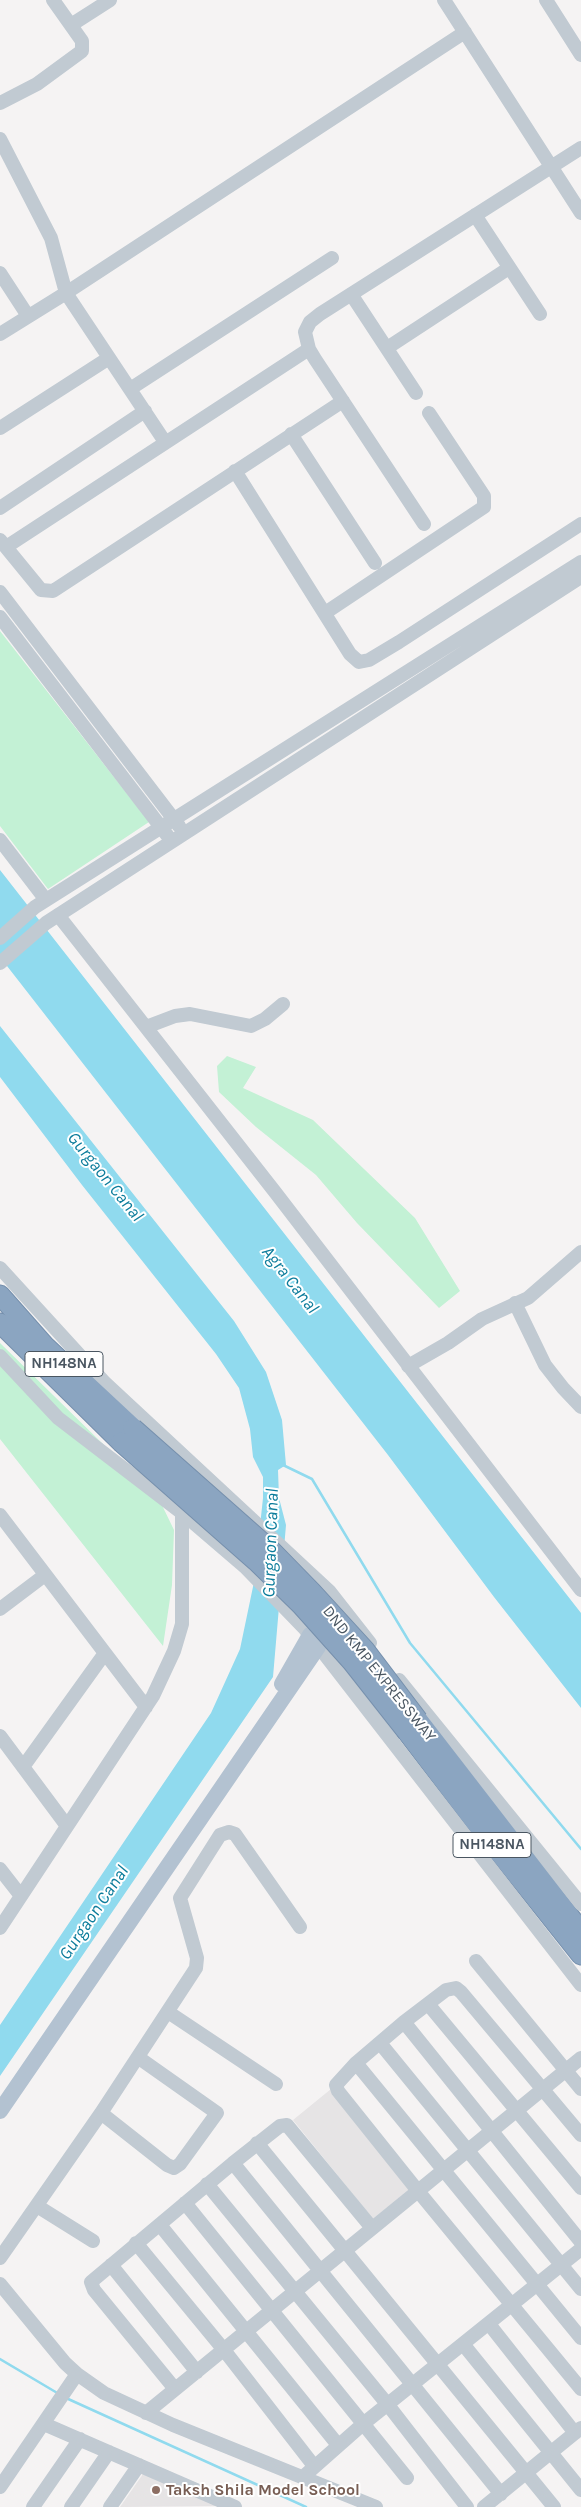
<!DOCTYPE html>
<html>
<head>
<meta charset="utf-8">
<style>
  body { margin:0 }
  canvas { display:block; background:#f5f3f3 }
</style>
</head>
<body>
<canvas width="581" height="2507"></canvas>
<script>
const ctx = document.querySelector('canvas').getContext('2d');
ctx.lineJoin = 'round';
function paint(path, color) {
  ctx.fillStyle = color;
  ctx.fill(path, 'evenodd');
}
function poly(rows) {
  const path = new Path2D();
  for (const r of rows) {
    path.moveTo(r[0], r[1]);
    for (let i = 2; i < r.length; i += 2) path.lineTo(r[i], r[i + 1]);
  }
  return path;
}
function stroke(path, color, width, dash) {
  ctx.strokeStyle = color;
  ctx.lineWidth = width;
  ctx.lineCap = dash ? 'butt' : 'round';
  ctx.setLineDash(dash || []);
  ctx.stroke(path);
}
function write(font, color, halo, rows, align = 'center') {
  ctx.font = font + ' Karla,sans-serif';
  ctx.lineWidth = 4;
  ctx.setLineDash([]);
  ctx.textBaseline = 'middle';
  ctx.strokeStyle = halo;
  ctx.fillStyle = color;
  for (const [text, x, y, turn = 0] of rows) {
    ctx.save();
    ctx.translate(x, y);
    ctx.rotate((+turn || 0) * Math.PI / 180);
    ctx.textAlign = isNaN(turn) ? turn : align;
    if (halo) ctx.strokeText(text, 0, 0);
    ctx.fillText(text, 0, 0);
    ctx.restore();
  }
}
paint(poly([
  [331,2089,412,2187,373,2219,293,2120],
  [143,2474,217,2506,120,2507]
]), '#e6e4e5');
paint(poly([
  [0,631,149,822,48,889,0,826],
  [227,1056,256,1067,243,1088,313,1120,415,1218,460,1291,439,1308,357,1223,316,1175,256,1127,219,1092,217,1066],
  [0,1343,159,1499,174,1530,172,1585,163,1646,0,1439]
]), '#c3f1d5');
paint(poly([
  [0,870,581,1613,581,1708,494,1597,388,1455,0,957],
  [0,1026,234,1321,266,1372,282,1420,286,1465,278,1470,279,1498,286,1525,273,1677,0,2076,0,2025,211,1713,240,1649,254,1582,263,1498,263,1477,253,1457,250,1429,239,1388,216,1354,82,1185,0,1077]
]), '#90daee');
stroke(poly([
  [283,1465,312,1479,410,1643,581,1849],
  [0,2359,59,2394],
  [66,2398,306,2507]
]), '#90daee', 2.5);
const highway = poly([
  [0,1295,45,1346,133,1428],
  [0,1323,121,1442],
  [418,1720,581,1931],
  [407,1732,483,1832,581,1955]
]);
stroke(highway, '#7690ad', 21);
stroke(poly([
  [444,0,581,213],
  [546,0,581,55],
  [71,25,110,0],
  [0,103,37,84,82,51,82,41,53,0],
  [0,139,51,238,66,293,165,442],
  [475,215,540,314],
  [0,273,28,316],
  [351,294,416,393],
  [0,334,66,293,465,32],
  [387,348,509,268],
  [130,389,332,258],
  [0,428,109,358],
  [291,434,375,563],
  [235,471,350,654,359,662,369,660,399,642,581,524],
  [0,508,145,411],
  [424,524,315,359,309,349,305,332,310,322,320,314,581,148],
  [0,540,41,590,53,591,343,401],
  [6,547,309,349],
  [0,592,179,826],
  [325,613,484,507,484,496,429,413],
  [0,617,167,835],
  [0,840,46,900],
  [58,915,275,1192,581,1590],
  [0,938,35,907,581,562],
  [0,963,46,923,581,577],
  [146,1027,175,1016,190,1014,251,1026,265,1019,283,1004],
  [0,1268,105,1383,330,1592,370,1643],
  [515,1303,545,1365,563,1388,581,1407],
  [0,1356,58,1418,182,1513,245,1567,305,1629,581,1985],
  [408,1366,448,1343,482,1319,528,1298,581,1252],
  [0,1515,146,1707],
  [0,1609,45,1575],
  [399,1680,581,1904],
  [0,1736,67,1826],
  [23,1767,105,1653],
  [0,1869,21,1896],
  [0,1928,153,1696,174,1651,182,1624,182,1513],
  [476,1961,581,2089],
  [428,2004,581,2188],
  [168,2012,276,2084],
  [404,2022,581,2242],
  [380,2043,581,2289],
  [356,2063,581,2338],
  [101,2113,167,2165,174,2168,180,2164,217,2113,139,2058],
  [581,2135,461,1992,456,1988,446,1990,404,2022,356,2063,336,2085,338,2091,418,2191,581,2389],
  [257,2143,554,2507],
  [233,2163,501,2494],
  [207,2184,388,2405,467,2507],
  [185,2203,407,2478],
  [37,2206,93,2241],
  [160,2225,338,2445],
  [136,2243,224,2350,314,2466],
  [0,2258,101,2113,196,1968,197,1958,180,1898,220,1835,229,1832,235,1834,300,1927],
  [111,2265,197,2372],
  [0,2284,65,2363,77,2374,104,2393,173,2425,376,2507],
  [489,2324,575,2433],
  [463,2344,581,2490],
  [175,2389,94,2290,91,2282,233,2163,280,2126,287,2125,372,2228],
  [146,2413,581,2058],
  [44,2424,235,2507],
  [303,2477,363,2424,581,2249],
  [0,2487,77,2374],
  [33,2507,80,2439],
  [71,2507,109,2452],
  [110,2507,139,2465],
  [484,2507,581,2428]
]), '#c1cad2', 14);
stroke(poly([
  [282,1684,310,1635],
  [0,2111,318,1647]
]), '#b3c2d1', 16);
stroke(highway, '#8ba5c1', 19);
const highwayBridge = poly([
  [133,1428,271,1550,312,1592,365,1650,418,1720],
  [121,1442,256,1561,301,1605,352,1662,407,1732]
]);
stroke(highwayBridge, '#7690ad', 21, []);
stroke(highwayBridge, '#8ba5c1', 19);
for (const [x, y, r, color] of [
  [156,2490,5,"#8d6e63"]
]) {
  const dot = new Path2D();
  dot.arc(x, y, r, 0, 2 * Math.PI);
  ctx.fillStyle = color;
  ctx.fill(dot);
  stroke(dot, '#fff', 2);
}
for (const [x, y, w] of [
  [64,1364,78],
  [492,1845,78]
]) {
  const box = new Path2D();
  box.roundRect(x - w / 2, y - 12.5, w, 25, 4);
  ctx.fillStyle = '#fff';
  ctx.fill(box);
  stroke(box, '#4a5661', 1);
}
write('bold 15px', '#4a5661', null, [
  ["NH148NA",64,1364],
  ["NH148NA",492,1845]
]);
write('16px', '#4a5661', '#fff', [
  ["DND KMP EXPRESSWAY",379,1674,51]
]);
write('bold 16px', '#785e54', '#fff', [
  ["Taksh Shila Model School",166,2490]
], 'left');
write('italic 18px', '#0c7c9b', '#fff', [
  ["Gurgaon Canal",105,1177,51],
  ["Agra Canal",290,1280,52],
  ["Gurgaon Canal",271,1543,-88],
  ["Gurgaon Canal",94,1913,-56]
]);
</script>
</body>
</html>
